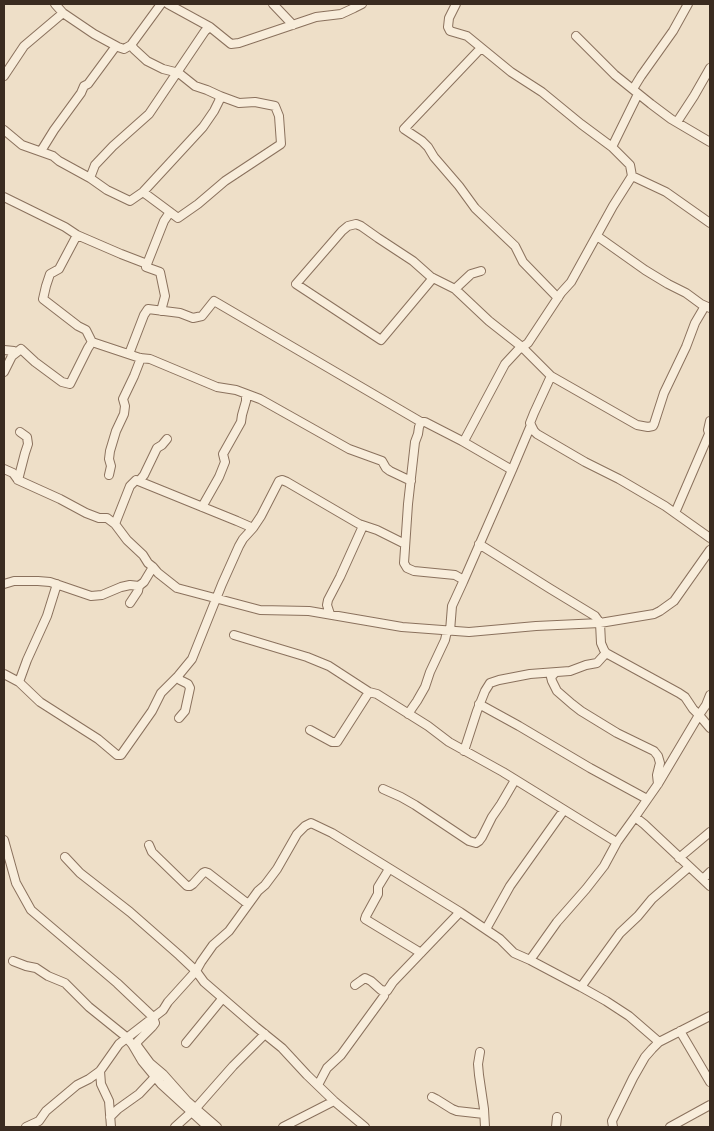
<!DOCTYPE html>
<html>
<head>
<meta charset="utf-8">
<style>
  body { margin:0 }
  #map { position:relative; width:714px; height:1131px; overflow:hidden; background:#eedfc8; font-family:Spectral,serif }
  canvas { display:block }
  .frame { position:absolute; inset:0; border:5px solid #3a2b20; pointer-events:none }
</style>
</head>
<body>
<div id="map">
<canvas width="714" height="1131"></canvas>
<div class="frame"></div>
</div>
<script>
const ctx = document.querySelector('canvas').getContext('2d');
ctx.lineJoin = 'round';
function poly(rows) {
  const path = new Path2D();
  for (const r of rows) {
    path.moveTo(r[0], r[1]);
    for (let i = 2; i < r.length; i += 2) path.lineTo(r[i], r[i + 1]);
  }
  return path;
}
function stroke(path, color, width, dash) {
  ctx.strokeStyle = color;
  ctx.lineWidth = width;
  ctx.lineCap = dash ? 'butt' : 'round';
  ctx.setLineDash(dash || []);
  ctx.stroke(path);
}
const minor = poly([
  [55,4,63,13,94,34,118,47,124,49,131,45,161,4],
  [168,4,210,27,231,44,239,43,316,17,341,14,354,8,362,4],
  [273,4,293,25],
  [576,36,615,75,651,104,671,119,710,142],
  [481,48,404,129,422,141,428,147,434,157,459,186,475,208,515,246,523,262,558,298],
  [4,76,24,46,63,13],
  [633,89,641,76,673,31,688,4],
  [677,122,694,96,710,68],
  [4,130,22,145,53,156,59,161,90,178,95,165,113,146,149,114,205,31,210,27],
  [612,147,638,94],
  [41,151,54,130,81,93,84,86,88,84,116,46],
  [632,176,666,192,710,223],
  [90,178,107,190,130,201,143,192,203,127,214,111,219,101,220,96,207,90,195,86,180,74,176,74,175,72,163,69,147,61,134,49,131,45],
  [143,192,178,218,198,204,225,181,281,144,279,116,275,106,255,102,239,103,220,96],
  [4,197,65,227,77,235,121,254,147,264,164,221,170,212],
  [77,235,59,269,50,274,46,286,43,299,78,326,86,330,92,342,140,358,150,359,217,387,236,390,260,399,349,449,382,461,386,468,390,471,411,481],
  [597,236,645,270,668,284,686,293,701,304,710,308],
  [147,264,146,267,160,272,165,296,161,311],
  [433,278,381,340,296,284,342,231,348,226,356,224,361,226,378,238,413,261,431,277,455,289,489,321,522,347,551,376,637,425,648,427,653,426,654,424,664,393,686,347,695,323,705,306],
  [455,289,471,274,481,271],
  [4,350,14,351,15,353],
  [129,354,144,315,148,309,180,313,193,318,202,316,214,301,421,422],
  [4,372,12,356,21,349,35,362,62,382,70,384,88,348,92,342],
  [551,376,534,413,530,423,534,431,537,434,585,462,619,479,665,506,710,538],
  [710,421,708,430,710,436],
  [462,441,512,470,463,582],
  [4,469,13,473,18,480,60,499,86,513,99,518,107,518,115,524,127,540,143,555,148,563,153,567],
  [512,470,531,425],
  [109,475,111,466,109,459,110,451,116,431,124,414,125,406,123,399,134,376,141,358],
  [18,480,25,453,28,444,27,437,20,432],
  [139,481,144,475,157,448,162,445,167,439],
  [202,507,219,477,225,462,223,454,241,422,242,415,246,401,246,394],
  [675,513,709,434],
  [115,524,130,486,136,480,237,521,253,528],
  [479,544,549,588,595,616,600,623,601,643,604,650,606,653,679,693,685,697,693,709,699,715,658,784,635,817],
  [4,584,14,581,38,581,50,582,91,596,102,595,121,587,130,585,139,586,144,582,153,567,158,573,177,588,260,610,309,611,402,627,469,632,536,626,600,623,654,614,660,611,674,601,710,550],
  [130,603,138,591,139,586],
  [330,614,327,605,328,600,340,577,363,526],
  [450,631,452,606,463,582,462,579,455,575,414,571,407,568,404,563,408,504,415,442,418,434,419,427,421,422,425,422,462,441,464,441,505,364,518,350,528,343,561,293,571,282,613,206,632,176,630,165,612,147,581,124,542,92,511,72,467,36,450,31,448,27,449,18,456,4],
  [234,635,307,657,329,666,369,692,377,694,428,726,449,742,503,772,613,840,617,842,635,817,644,824,710,886],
  [555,673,551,677,552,681,557,691,572,704,581,711,617,733,654,751,658,756,660,763,657,775,658,784],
  [4,674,19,682,40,702,98,739,117,755,121,755,152,711,161,693,178,676,192,659,222,584,239,546,243,539,253,528,261,516,279,481,282,480,287,482,359,524,377,530,405,544],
  [178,676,180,680,188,684,190,688,185,711,179,718],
  [19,682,27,660,47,616,57,584],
  [710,695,706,705,699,715,710,728],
  [479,704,519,726,590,768,647,799],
  [408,714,417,701,425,687,430,672,445,640,447,631],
  [310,730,332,742,337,742,369,692],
  [464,751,477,711,485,691,490,683,499,680,530,674,570,671,586,665,597,663,606,653],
  [383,789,401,797,415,805,469,841,476,843,479,841,482,837,492,817,501,804,515,780],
  [4,840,16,883,31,910,117,983,153,1017,155,1023,152,1027,138,1041,136,1044,150,1063,163,1074,187,1101,217,1127],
  [149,845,152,852,187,886,190,886,193,884,203,873,205,872,208,873,248,904],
  [65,857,80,873,130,912,179,955,196,971,204,982,256,1027,282,1048,307,1075,334,1101,365,1127],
  [679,858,710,832],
  [389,869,378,887,378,894,366,916,365,919,421,953],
  [703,879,710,872],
  [486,929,510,886,564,810],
  [530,960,557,922,586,889,604,866,617,842],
  [13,961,26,966,36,968,48,976,65,983,89,1007,125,1036,132,1044,142,1061,161,1084,208,1127],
  [355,985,362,980,365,978,371,981,381,990,387,991,393,982,460,912],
  [581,987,620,933,638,916,652,899,689,867],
  [680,1031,710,1082],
  [186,1043,222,999],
  [480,1052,478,1064,479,1075,484,1109,485,1127],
  [100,1071,101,1084,109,1101,111,1127],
  [318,1085,327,1068,341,1055,384,996],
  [432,1097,436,1099,452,1109,457,1111,484,1114],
  [110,1117,118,1109,139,1094,155,1077],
  [26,1127,39,1121,46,1111,77,1085,89,1079,100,1071,119,1044,163,1010,168,1002,196,971,201,962,213,945,229,931,258,891,265,885,277,869,297,834,305,826,311,823,332,833,460,912,500,939,514,953,530,960,581,987,606,1001,629,1016,659,1042],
  [175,1127,196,1108,233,1066,265,1034],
  [283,1127,334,1101],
  [556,1127,557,1117],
  [613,1127,612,1121,633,1078,645,1057,652,1049,659,1042,710,1016],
  [670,1127,710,1105]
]);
stroke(minor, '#8a715d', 10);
stroke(minor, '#f8eddb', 8);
</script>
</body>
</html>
